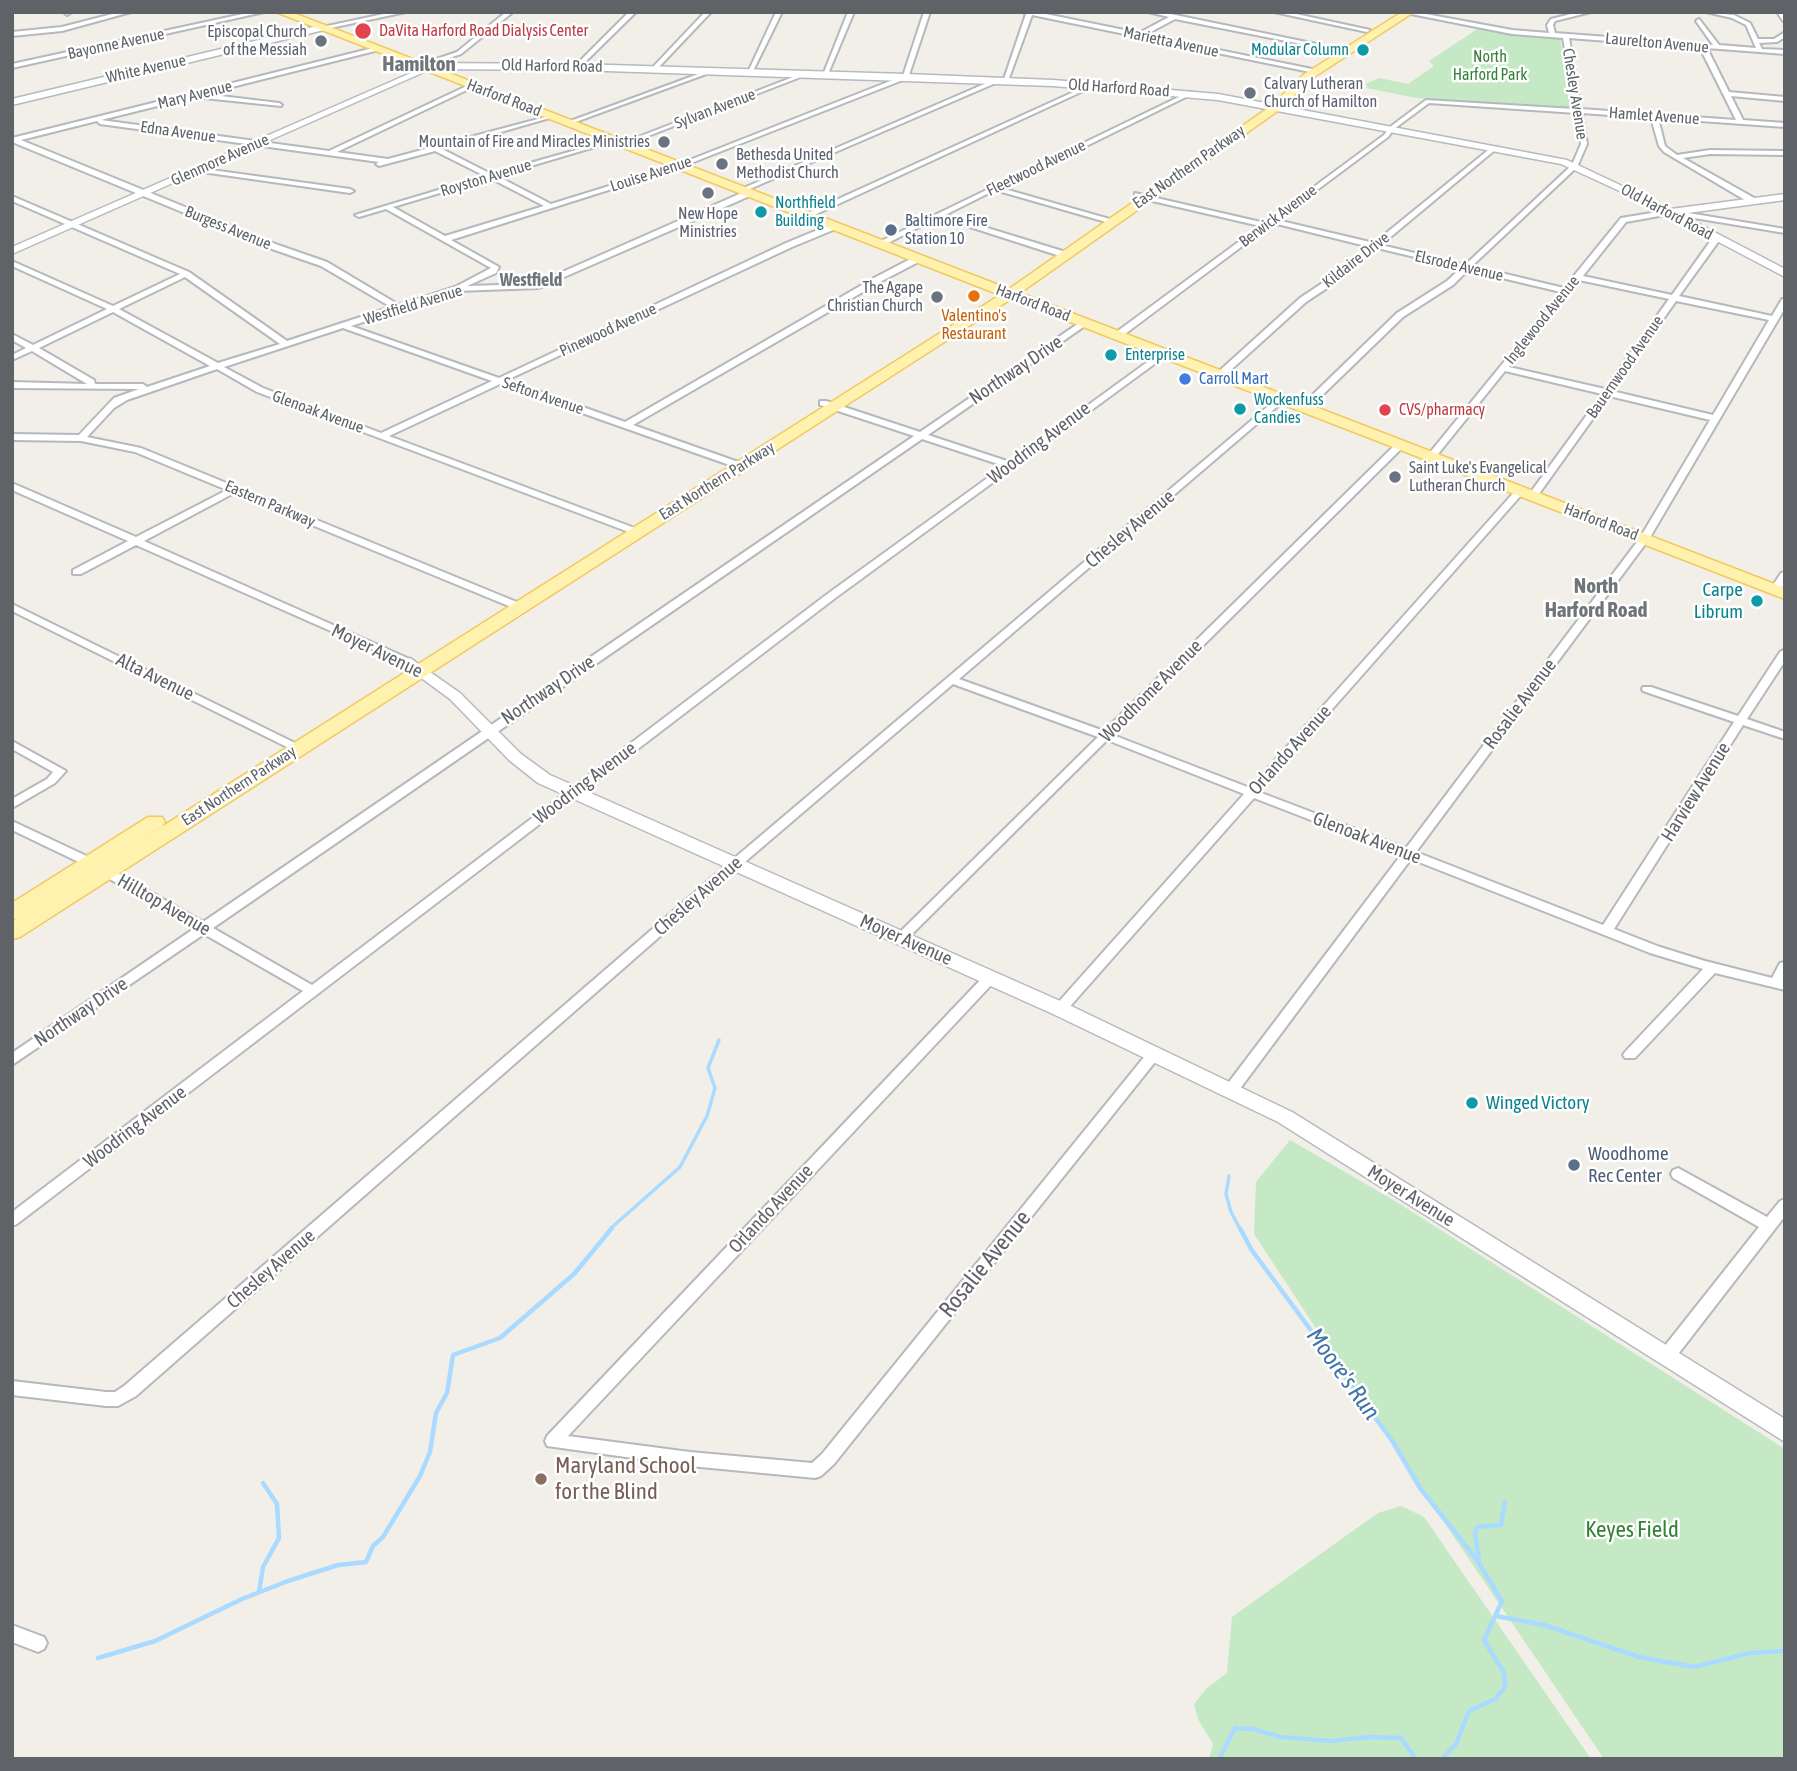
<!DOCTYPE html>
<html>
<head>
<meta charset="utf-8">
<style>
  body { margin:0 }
  #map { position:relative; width:1797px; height:1771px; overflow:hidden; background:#f1efe8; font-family:"Asap Condensed",sans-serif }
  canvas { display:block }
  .frame { position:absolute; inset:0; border:14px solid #5f6368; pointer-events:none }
</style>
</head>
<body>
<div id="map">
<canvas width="1797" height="1771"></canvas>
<div class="frame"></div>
</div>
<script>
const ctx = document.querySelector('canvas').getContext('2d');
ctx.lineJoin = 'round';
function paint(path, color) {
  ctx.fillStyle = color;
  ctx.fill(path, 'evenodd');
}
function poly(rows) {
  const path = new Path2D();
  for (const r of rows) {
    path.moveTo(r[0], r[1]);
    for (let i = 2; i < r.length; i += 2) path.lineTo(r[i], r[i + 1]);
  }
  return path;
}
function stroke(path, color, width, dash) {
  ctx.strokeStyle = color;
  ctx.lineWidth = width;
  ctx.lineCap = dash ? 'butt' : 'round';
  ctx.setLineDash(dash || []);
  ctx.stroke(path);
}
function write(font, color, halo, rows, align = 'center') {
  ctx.font = font + ' "Asap Condensed",sans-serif';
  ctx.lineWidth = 5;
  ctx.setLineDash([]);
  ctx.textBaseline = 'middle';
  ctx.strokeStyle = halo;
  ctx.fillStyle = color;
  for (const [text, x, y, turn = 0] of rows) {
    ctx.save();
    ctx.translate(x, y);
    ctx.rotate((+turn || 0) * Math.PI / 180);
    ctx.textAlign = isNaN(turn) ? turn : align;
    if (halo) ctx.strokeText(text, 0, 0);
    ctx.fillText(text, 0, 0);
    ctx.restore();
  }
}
paint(poly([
  [1479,28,1560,37,1572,108,1416,98,1367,88,1366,84,1379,78,1408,84,1434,66,1429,61],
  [1290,1140,1395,1201,1785,1449,1785,1759,1604,1759,1425,1494,1254,1234,1256,1182],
  [1401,1506,1424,1517,1591,1759,1209,1759,1213,1744,1198,1719,1194,1704,1206,1689,1227,1673,1232,1617,1378,1513]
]), '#c5e8c5');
stroke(poly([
  [1229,1176,1226,1194,1231,1212,1240,1229],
  [610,1229,680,1167,707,1116,715,1088,708,1068,719,1040]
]), '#aadaff', 3.5);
stroke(poly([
  [1240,1228,1251,1249,1393,1442,1420,1488,1477,1560,1502,1601,1484,1640,1504,1673,1505,1687,1495,1699,1469,1711,1456,1744,1442,1759],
  [1479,1561,1475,1534,1477,1527,1501,1525,1505,1502],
  [259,1592,263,1567,279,1538,277,1504,263,1483],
  [1496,1616,1544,1625,1639,1657,1694,1667,1750,1653,1785,1651],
  [98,1658,155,1641,242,1599,288,1581,338,1565,366,1562,373,1546,383,1537,420,1476,430,1452,436,1413,447,1393,453,1355,500,1338,574,1274,612,1228],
  [1219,1759,1235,1728,1253,1729,1281,1737,1330,1741,1371,1737,1401,1738,1416,1759]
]), '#aadaff', 4.5);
const street = poly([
  [63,12,69,12,70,13,67,15,63,12],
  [120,12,131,12,62,31,12,36,12,32,62,27,120,12],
  [252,12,264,12,12,68,12,64,252,12],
  [393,12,406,12,321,30,318,28,393,12],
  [506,12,513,12,461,54,425,66,422,64,457,52,506,12],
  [629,12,636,12,579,68,575,68,575,66,629,12],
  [705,12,711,12,657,69,653,69,653,67,705,12],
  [776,12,782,12,753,71,748,72,776,12],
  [848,12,854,12,828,74,823,75,848,12],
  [924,12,930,12,908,78,681,167,451,240,499,267,496,273,467,286,535,284,746,191,752,191,752,195,539,288,457,291,351,326,499,378,786,243,832,224,838,224,838,228,792,247,507,380,625,422,874,278,916,256,922,256,922,260,880,282,633,425,744,464,744,468,738,468,500,384,389,436,640,530,640,534,634,534,257,392,217,369,127,400,114,408,87,437,141,448,524,605,524,609,516,609,234,493,144,541,414,661,415,663,414,665,410,666,136,545,81,574,73,574,73,570,128,541,12,490,12,483,136,537,227,490,135,452,81,441,12,440,12,434,79,435,114,398,139,389,12,388,12,382,87,384,32,351,12,360,12,355,26,348,12,340,12,334,33,345,107,309,12,266,12,261,113,306,180,274,12,201,12,196,189,272,287,341,391,307,321,266,272,249,12,142,12,138,377,47,379,50,204,94,279,103,282,105,281,106,204,98,202,95,101,120,329,151,471,84,473,87,337,152,388,159,553,115,553,117,442,149,491,174,615,139,615,141,497,176,551,204,677,165,903,76,924,12],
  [97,121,100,124,379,162,376,164,379,166,435,151,485,176,355,215,359,217,386,209,491,268,455,287,399,305,327,262,278,245,21,140,97,121],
  [490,178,544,206,445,236,393,207,490,178],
  [185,277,280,344,218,363,119,309,185,277],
  [113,312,210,366,147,387,143,384,95,384,94,380,39,348,113,312],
  [343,328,492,381,381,433,263,388,224,367,343,328],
  [1023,12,1036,12,1139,33,1169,17,1148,12,1161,12,1350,51,1347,53,1175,19,1145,35,1317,70,1315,73,1032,15,1008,81,1003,82,1026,14,1023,12],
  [1274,12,1287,12,1370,30,1367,32,1274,12],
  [1401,12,1415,12,1512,30,1549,33,1547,25,1551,19,1579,12,1591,12,1555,21,1553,25,1555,33,1713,45,1696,21,1699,19,1719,45,1756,48,1746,25,1732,18,1706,12,1734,15,1750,23,1758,39,1774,39,1785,32,1785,37,1777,42,1759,43,1762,49,1785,50,1785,54,1707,48,1729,92,1785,97,1785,101,1731,96,1743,120,1785,123,1785,127,1658,118,1665,146,1677,155,1710,150,1785,151,1785,155,1710,154,1683,158,1756,199,1756,203,1750,203,1664,152,1659,146,1651,118,1582,113,1587,144,1577,167,1472,266,1564,288,1621,218,1670,210,1785,229,1785,233,1670,214,1626,222,1583,276,1672,295,1714,236,1717,236,1721,238,1679,296,1772,316,1782,299,1785,299,1785,308,1649,539,1416,852,1603,925,1734,722,1643,691,1642,689,1643,687,1651,687,1738,716,1780,652,1785,649,1785,661,1747,719,1785,732,1785,739,1743,725,1614,929,1660,947,1705,961,1772,978,1780,963,1785,962,1785,990,1715,973,1635,1058,1625,1058,1623,1055,1625,1052,1703,969,1650,953,1411,859,1236,1094,1226,1094,1224,1090,1226,1086,1401,855,1254,798,1065,1012,1055,1012,1053,1009,1055,1006,1244,794,1107,740,906,940,898,940,896,937,898,934,1098,737,953,684,739,867,136,1396,118,1406,106,1406,12,1395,12,1381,106,1392,115,1392,124,1386,731,861,1279,397,1286,399,959,679,1104,731,1397,443,1403,443,1403,447,1113,735,1250,788,1517,489,1523,489,1523,493,1259,792,1406,848,1640,538,1710,420,1609,396,1536,498,1533,499,1528,496,1602,394,1505,371,1434,459,1428,459,1428,455,1561,292,1468,270,1453,285,1403,317,1308,409,1302,409,1302,405,1397,313,1447,281,1461,268,1377,248,1339,280,1306,302,1223,377,1217,377,1217,373,1300,298,1333,276,1370,247,1273,223,1121,337,1115,337,1115,333,1260,226,1135,197,1135,193,1265,223,1384,135,1390,127,1426,100,1575,109,1563,38,1512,34,1401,12],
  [1569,38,1700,48,1736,120,1581,109,1569,38],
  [1429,103,1576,113,1581,144,1572,165,1465,265,1381,245,1496,149,1496,147,1492,147,1374,243,1277,220,1388,137,1394,129,1429,103],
  [1579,280,1669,299,1605,389,1509,367,1579,280],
  [1676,301,1769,320,1713,415,1612,391,1676,301],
  [1777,12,1783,12,1785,22,1783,21,1777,12],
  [712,69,717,70,570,124,565,123,712,69],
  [806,72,811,73,625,145,620,144,806,72],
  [996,79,998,82,745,191,739,190,996,79],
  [1089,85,1094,86,810,217,803,215,1089,85],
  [1189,92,1194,93,1001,188,1113,220,1113,224,995,190,945,215,1069,253,1069,257,1063,257,939,217,884,245,877,243,1189,92],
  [197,168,350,189,354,191,350,193,195,171,195,169,197,168],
  [1082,321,1089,323,928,435,1010,462,1161,352,1168,354,834,599,17,1224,12,1226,12,1212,303,991,204,934,12,1065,12,1053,195,928,87,866,12,830,12,821,95,860,203,922,914,436,820,405,820,401,826,401,920,432,1082,321],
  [922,439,1004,466,826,595,312,985,213,928,922,439],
  [1785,572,1785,583,1780,590,1779,592,1771,592,1770,590,1781,573,1785,572],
  [12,604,301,746,303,748,297,751,293,750,12,611,12,604],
  [12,741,66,771,55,783,12,808,12,799,47,779,53,772,12,749,12,741],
  [990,974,996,978,995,981,568,1436,690,1452,812,1463,822,1454,1149,1051,1159,1051,1161,1054,1159,1057,834,1464,821,1476,815,1478,690,1466,547,1446,545,1441,547,1436,985,975,990,974],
  [1678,1168,1767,1217,1780,1201,1785,1199,1785,1216,1672,1362,1666,1364,1660,1362,1658,1357,1660,1352,1759,1227,1673,1178,1671,1174,1673,1170,1678,1168],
  [12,1625,44,1637,47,1643,44,1649,38,1652,12,1642,12,1625]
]);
const secondary = poly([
  [321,25,324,30,12,105,12,99,321,25],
  [419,63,577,64,906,74,1053,80,1218,94,1567,160,1671,209,1785,194,1785,200,1680,214,1785,269,1785,277,1637,199,1561,164,1218,100,1053,86,577,70,431,69,12,254,12,247,420,69,415,66,419,63],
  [410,658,460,693,521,754,550,775,1067,1004,1292,1112,1785,1419,1785,1442,1278,1122,1053,1014,538,783,509,760,450,699,405,666,402,663,410,658]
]);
const primary = poly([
  [276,12,291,12,1009,289,1271,106,1303,75,1402,12,1414,12,1311,79,1279,110,1020,293,1785,588,1785,599,1011,299,20,937,12,939,12,922,17,919,12,920,12,903,148,817,162,817,165,822,162,827,141,840,1000,295,276,12]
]);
stroke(street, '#b5b8bc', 4);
stroke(secondary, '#b6babf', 3);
stroke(primary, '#f2c960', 3);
paint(street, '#fff');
paint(secondary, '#fff');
paint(primary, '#fff2af');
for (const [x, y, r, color] of [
  [363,31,9,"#e0444e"],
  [321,41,7,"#6b7280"],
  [1363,50,7,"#0f9aa8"],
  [1250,93,7,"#6b7280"],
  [664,142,7,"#6b7280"],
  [722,164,7,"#6b7280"],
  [708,193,7,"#6b7280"],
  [761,212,7,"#0f9aa8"],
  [891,230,7,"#5c6f8a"],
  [974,296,7,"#e8710a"],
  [937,297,7,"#6b7280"],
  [1111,355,7,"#0f9aa8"],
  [1185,379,7,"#3f7fe0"],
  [1240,409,7,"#0f9aa8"],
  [1385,410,7,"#e0444e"],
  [1395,477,7,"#6b7280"],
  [1757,601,7,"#0f9aa8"],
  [1472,1103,7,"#0f9aa8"],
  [1574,1165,7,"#5c6f8a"],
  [541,1479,7,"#8d6e63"]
]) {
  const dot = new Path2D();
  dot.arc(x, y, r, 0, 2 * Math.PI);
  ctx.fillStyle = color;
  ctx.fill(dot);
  stroke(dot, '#fff', 2.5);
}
write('16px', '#be3a42', '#fff', [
  ["DaVita Harford Road Dialysis Center",379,31],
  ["CVS/pharmacy",1399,410]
], 'left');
write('16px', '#5b616d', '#fff', [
  ["Episcopal Church",307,32],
  ["of the Messiah",307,50],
  ["Calvary Lutheran",1264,84,"left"],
  ["Church of Hamilton",1264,102,"left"],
  ["Mountain of Fire and Miracles Ministries",650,142],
  ["Bethesda United",736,155,"left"],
  ["Methodist Church",736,173,"left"],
  ["New Hope",708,214,"center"],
  ["Ministries",708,232,"center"],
  ["The Agape",923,288],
  ["Christian Church",923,306],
  ["Saint Luke's Evangelical",1409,468,"left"],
  ["Lutheran Church",1409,486,"left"]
], 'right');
write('16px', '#5f6368', '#fff', [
  ["Marietta Avenue",1171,42,12],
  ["Laurelton Avenue",1657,43,5],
  ["Bayonne Avenue",116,44,-12],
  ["Old Harford Road",552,66,1],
  ["White Avenue",146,69,-13],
  ["Old Harford Road",1119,88,4],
  ["Chesley Avenue",1575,94,81],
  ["Mary Avenue",195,95,-14],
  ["Harford Road",504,98,21],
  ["Sylvan Avenue",715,109,-21],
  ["Hamlet Avenue",1654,116,4],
  ["Edna Avenue",178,132,8],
  ["Glenmore Avenue",220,160,-24],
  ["East Northern Parkway",1189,167,-35],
  ["Fleetwood Avenue",1036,168,-26],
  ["Louise Avenue",651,174,-18],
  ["Royston Avenue",486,178,-17],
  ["Old Harford Road",1667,212,28],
  ["Berwick Avenue",1278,216,-37],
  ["Burgess Avenue",228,228,22],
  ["Kildaire Drive",1356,260,-38],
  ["Elsrode Avenue",1459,266,13],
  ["Harford Road",1033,303,21],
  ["Westfield Avenue",413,305,-17],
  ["Inglewood Avenue",1542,320,-51],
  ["Pinewood Avenue",608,330,-25],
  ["Bauernwood Avenue",1625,367,-55],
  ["Sefton Avenue",543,396,19],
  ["Glenoak Avenue",318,412,20],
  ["East Northern Parkway",717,481,-32],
  ["Eastern Parkway",270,504,23],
  ["Harford Road",1601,522,21],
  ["East Northern Parkway",239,786,-33]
]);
write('16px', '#0d838f', '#fff', [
  ["Modular Column",1349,50,"right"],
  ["Northfield",775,203],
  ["Building",775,221],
  ["Enterprise",1125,355],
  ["Wockenfuss",1254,400],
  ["Candies",1254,418]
], 'left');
write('16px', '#348238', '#fff', [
  ["North",1490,57],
  ["Harford Park",1490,75]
]);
write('16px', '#4e5e75', '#fff', [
  ["Baltimore Fire",905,221],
  ["Station 10",905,239]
], 'left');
write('16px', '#c56008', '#fff', [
  ["Valentino's",974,316],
  ["Restaurant",974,334]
]);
write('16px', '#366cbe', '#fff', [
  ["Carroll Mart",1199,379]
], 'left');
write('bold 18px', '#70757a', '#fff', [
  ["Westfield",531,280]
]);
write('19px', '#5f6368', '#fff', [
  ["Northway Drive",1016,370,-34],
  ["Woodring Avenue",1039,443,-37],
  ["Chesley Avenue",1130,529,-40],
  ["Moyer Avenue",377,651,26],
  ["Alta Avenue",155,677,26],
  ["Northway Drive",548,690,-34],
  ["Woodhome Avenue",1151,691,-45],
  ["Rosalie Avenue",1520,704,-53],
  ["Orlando Avenue",1290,750,-48],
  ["Woodring Avenue",585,783,-37],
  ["Harview Avenue",1696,792,-58],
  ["Glenoak Avenue",1367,838,21],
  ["Chesley Avenue",698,896,-41],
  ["Hilltop Avenue",164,905,30],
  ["Moyer Avenue",906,940,24],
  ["Northway Drive",81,1012,-34],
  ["Woodring Avenue",135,1127,-37],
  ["Moyer Avenue",1411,1196,32],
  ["Orlando Avenue",771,1209,-47],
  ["Chesley Avenue",271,1269,-41]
]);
write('19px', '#0d838f', '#fff', [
  ["Carpe",1743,590],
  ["Librum",1743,612],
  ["Winged Victory",1486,1103,"left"]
], 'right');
write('19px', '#4e5e75', '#fff', [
  ["Woodhome",1588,1154],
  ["Rec Center",1588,1176]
], 'left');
write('bold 21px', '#70757a', '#fff', [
  ["Hamilton",419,64]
]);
write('bold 21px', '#70757a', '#fff', [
  ["North",1596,586],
  ["Harford Road",1596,610]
]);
write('23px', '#5f6368', '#fff', [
  ["Rosalie Avenue",985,1264,-51]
]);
write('23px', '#785e54', '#fff', [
  ["Maryland School",555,1466],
  ["for the Blind",555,1492]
], 'left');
write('23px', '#348238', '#fff', [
  ["Keyes Field",1632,1530]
]);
write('italic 24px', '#4174aa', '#fff', [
  ["Moore's Run",1343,1374,54]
]);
</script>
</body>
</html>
